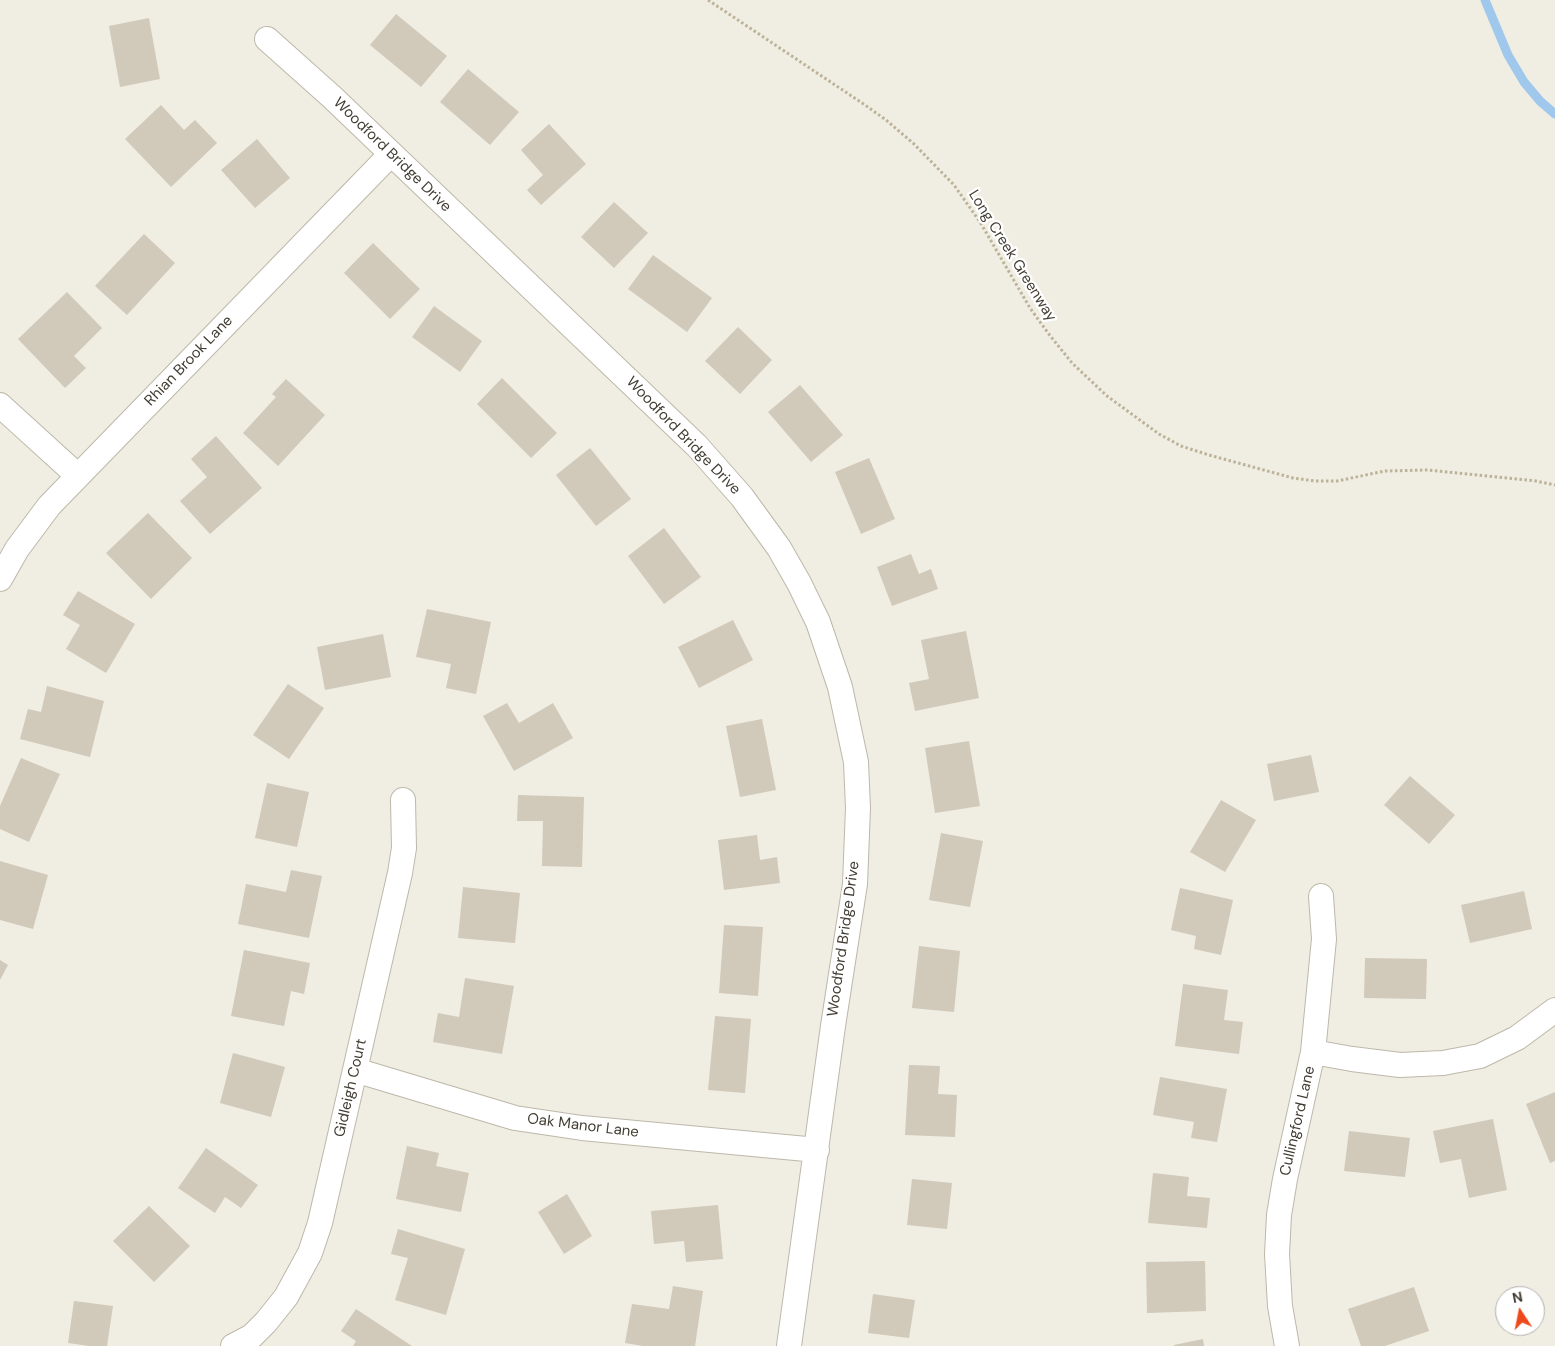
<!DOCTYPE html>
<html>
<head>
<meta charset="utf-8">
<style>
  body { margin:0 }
  #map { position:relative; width:1555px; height:1346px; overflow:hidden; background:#f0ede3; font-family:"DM Sans",sans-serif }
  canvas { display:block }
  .north { position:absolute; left:1495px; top:1286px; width:50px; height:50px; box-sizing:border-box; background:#fff; border:1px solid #b3b1ad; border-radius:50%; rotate:349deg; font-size:14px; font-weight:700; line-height:20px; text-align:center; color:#423d33 }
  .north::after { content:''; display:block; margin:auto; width:18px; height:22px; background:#ef491b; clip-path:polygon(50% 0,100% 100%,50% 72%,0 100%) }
</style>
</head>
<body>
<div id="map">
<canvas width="1555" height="1346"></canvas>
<div class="north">N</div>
</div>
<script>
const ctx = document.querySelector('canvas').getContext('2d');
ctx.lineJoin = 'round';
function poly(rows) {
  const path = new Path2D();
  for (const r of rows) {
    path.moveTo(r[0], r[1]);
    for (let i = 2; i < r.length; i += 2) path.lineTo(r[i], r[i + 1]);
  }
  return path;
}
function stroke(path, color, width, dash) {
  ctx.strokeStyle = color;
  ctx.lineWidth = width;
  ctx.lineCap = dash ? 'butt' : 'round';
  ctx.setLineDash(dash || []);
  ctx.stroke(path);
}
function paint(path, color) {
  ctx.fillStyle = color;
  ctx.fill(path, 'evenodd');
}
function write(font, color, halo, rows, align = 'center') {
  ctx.font = font + ' "DM Sans",sans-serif';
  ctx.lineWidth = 4.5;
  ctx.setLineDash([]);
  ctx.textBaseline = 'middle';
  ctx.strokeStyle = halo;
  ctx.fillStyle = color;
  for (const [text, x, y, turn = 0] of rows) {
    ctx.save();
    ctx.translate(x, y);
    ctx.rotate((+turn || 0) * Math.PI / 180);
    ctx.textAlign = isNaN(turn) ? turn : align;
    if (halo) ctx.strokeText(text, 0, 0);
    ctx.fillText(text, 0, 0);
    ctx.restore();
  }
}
stroke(poly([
  [1485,0,1508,55,1524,82,1540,101,1555,114]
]), '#a0c8ec', 9);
paint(poly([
  [396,14,447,56,421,87,370,45],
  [149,18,160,79,120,87,109,26],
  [468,69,519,112,490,145,440,102],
  [161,105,184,130,195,120,217,143,171,187,125,139],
  [549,124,586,164,541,205,527,190,543,175,521,150],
  [257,139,290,178,255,208,221,170],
  [614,202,648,233,614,268,581,237],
  [144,234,175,263,127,315,95,286],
  [373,243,420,289,390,319,344,273],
  [653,255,712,298,687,332,628,289],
  [67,292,102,328,74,356,86,368,65,388,18,339],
  [434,306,482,341,460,372,412,337],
  [738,327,772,360,740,394,705,361],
  [502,378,557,433,531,458,477,404],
  [286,379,325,415,278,466,243,433,276,397,272,394],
  [800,385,843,435,811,462,768,412],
  [216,436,262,488,210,534,180,501,207,477,191,459],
  [590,448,631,499,596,526,556,475],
  [869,458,895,519,861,534,835,472],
  [148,513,192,558,151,599,106,553],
  [664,528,701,577,664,604,628,556],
  [911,554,919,574,931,569,938,589,892,606,877,567],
  [78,591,135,624,106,673,66,649,80,625,63,615],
  [427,609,491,622,476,694,446,688,451,664,416,657],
  [733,620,753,660,699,688,678,647],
  [966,631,979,698,915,711,909,683,929,679,921,640],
  [383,634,391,677,325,690,317,647],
  [288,684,324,708,289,759,253,735],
  [47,686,104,701,90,757,20,739,28,709,41,712],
  [507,703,519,723,553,703,573,738,514,771,483,716],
  [762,719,776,790,740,797,726,726],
  [969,741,980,806,935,813,925,748],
  [1311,755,1319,792,1274,801,1267,764],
  [21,758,60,774,29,842,0,829,0,806],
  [1410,776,1455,815,1429,844,1384,805],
  [267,783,309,792,297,847,255,838],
  [518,795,584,797,582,867,542,866,543,821,517,821],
  [1221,800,1256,820,1225,872,1190,852],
  [941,833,983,841,970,907,929,900],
  [757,835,760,860,777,857,780,883,724,890,718,840],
  [0,861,48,875,33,929,0,920],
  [291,870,322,876,309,938,238,924,246,884,286,892],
  [463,887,520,893,515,943,458,938],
  [1180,888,1233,900,1221,955,1194,949,1196,936,1171,930],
  [1524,891,1532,929,1470,943,1461,905],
  [724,925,763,927,758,996,719,993],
  [919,946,960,951,954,1012,912,1008],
  [244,950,310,963,304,994,291,991,284,1026,231,1016],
  [1365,958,1427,959,1426,999,1364,998],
  [0,960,8,965,0,980],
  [465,978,514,986,502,1054,433,1042,438,1013,459,1017],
  [1183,984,1228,990,1224,1020,1243,1022,1239,1054,1175,1046],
  [715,1016,751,1019,745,1093,708,1090],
  [233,1053,285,1067,271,1117,220,1103],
  [909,1065,940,1066,938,1094,957,1095,955,1137,905,1135],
  [1160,1077,1227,1089,1217,1142,1191,1138,1194,1122,1153,1115],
  [1555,1092,1555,1161,1550,1163,1526,1104],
  [1493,1119,1507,1190,1469,1198,1461,1159,1440,1163,1433,1131],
  [1349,1131,1410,1138,1405,1177,1344,1171],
  [407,1146,439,1153,436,1166,469,1173,461,1212,396,1199],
  [206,1148,258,1185,241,1208,225,1197,215,1213,178,1188],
  [1153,1173,1189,1177,1187,1196,1210,1198,1207,1228,1148,1223],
  [912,1179,952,1183,947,1229,907,1225],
  [567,1194,592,1236,564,1254,538,1212],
  [718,1205,723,1259,686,1262,684,1241,654,1244,651,1211],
  [149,1206,190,1246,154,1282,113,1241],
  [398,1229,465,1249,446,1315,395,1300,408,1258,391,1254],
  [1205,1261,1206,1311,1147,1313,1146,1262],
  [673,1286,703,1291,695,1346,643,1346,625,1343,632,1304,669,1309],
  [1414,1287,1429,1331,1385,1346,1361,1346,1348,1309],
  [873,1294,915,1300,909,1338,868,1333],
  [74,1301,113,1306,107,1346,89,1346,68,1343],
  [356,1309,412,1346,353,1346,356,1341,341,1331],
  [1203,1339,1204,1346,1174,1346,1174,1345]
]), '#d1c9b9');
const street = poly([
  [267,39,332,97,697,446,742,497,779,548,799,583,818,622,840,687,856,762,858,808,855,884,833,1026,789,1346],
  [0,405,78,476],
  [0,579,17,549,49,506,391,154],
  [1313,1052,1352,1059,1400,1065,1443,1063,1480,1056,1517,1038,1555,1010],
  [355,1070,515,1118,582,1128,817,1150],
  [233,1346,252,1336,266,1322,286,1297,310,1253,320,1223,400,873,404,848,403,800],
  [1287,1346,1280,1306,1277,1254,1279,1215,1285,1179,1313,1052,1324,939,1321,896]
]);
stroke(street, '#beb8a9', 26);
stroke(poly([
  [708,0,865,105,886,120,914,144,954,185,980,222,1030,308,1048,333,1072,363,1107,396,1159,434,1181,446,1209,455,1293,478,1315,481,1337,481,1385,471,1427,470,1536,481,1555,485]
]), '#bcb298', 3, [2.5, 2.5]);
stroke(street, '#fff', 24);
write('15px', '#423d33', '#fff', [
  ["Woodford Bridge Drive",392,155,44],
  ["Long Creek Greenway",1012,256,58],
  ["Rhian Brook Lane",189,361,-46],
  ["Woodford Bridge Drive",683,436,46],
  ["Woodford Bridge Drive",844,939,-82],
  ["Gidleigh Court",351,1088,-77],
  ["Cullingford Lane",1298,1121,-77],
  ["Oak Manor Lane",583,1126,7]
]);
</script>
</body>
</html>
